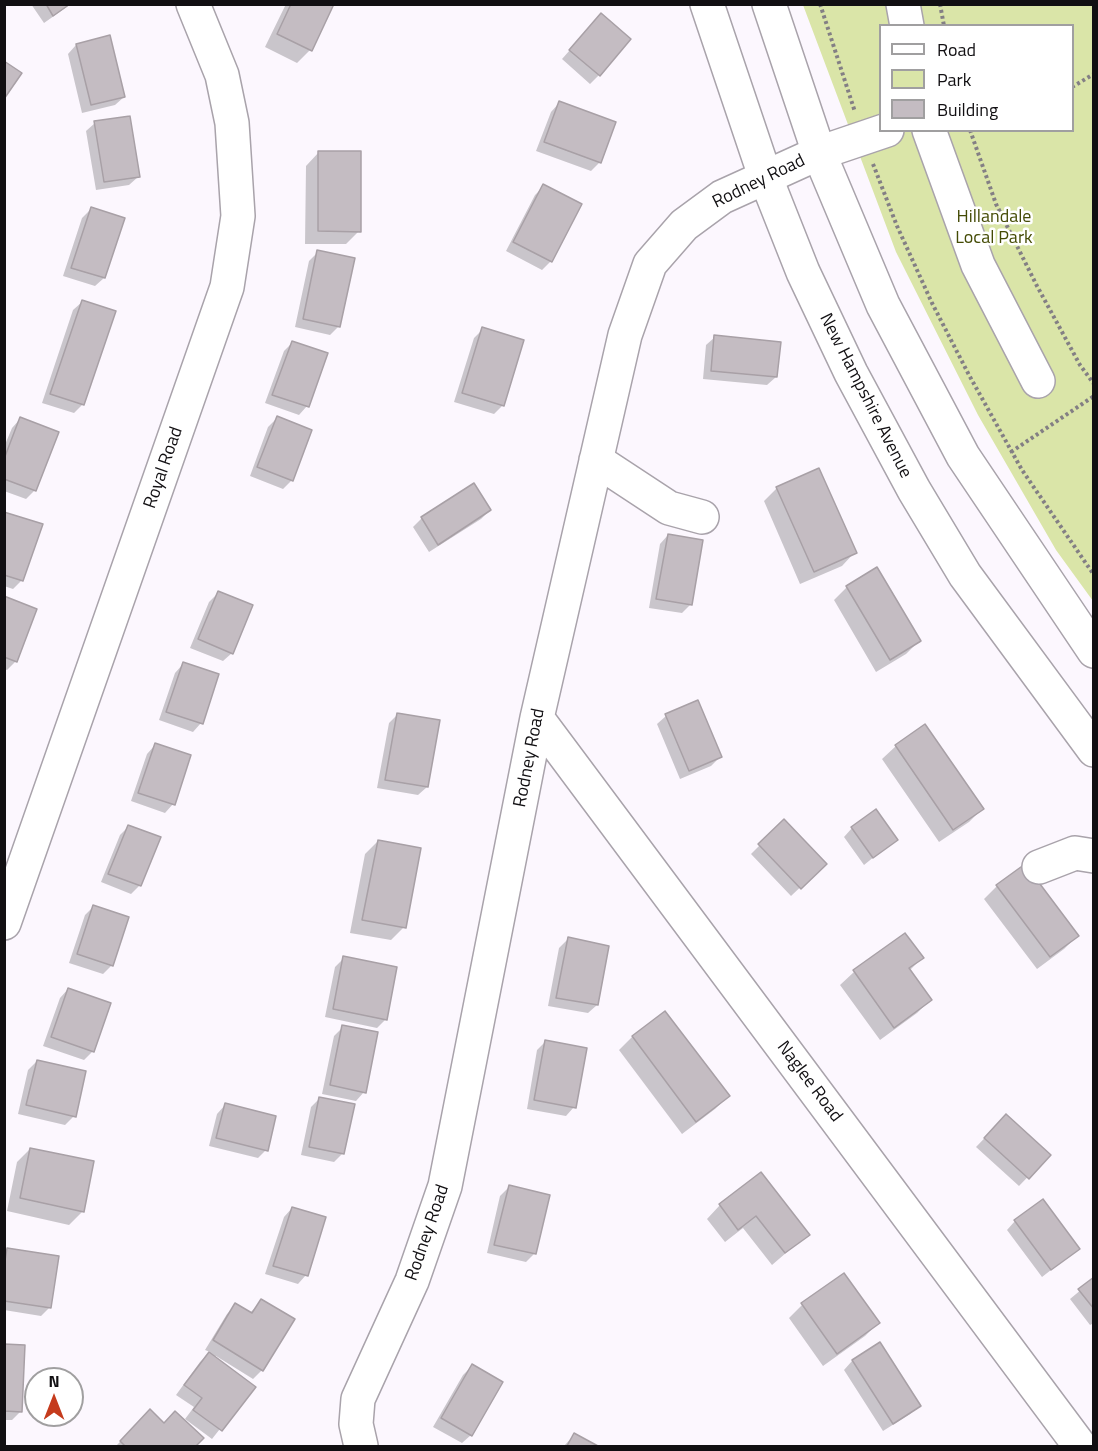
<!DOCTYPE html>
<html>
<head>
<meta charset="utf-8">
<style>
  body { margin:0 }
  #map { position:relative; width:1098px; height:1451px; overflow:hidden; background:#fcf7fe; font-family:"Titillium Web",sans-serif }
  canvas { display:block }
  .frame { position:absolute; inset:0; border:6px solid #110f12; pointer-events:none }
  .legend { position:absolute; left:879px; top:24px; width:195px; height:108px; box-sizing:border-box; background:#fff; border:2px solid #a09fa0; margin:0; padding:8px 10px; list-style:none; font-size:18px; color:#110f12 }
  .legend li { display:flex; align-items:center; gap:12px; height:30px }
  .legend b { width:30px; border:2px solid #a09fa0 }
  .north { position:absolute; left:24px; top:1367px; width:60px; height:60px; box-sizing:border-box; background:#fff; border:2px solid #a09fa0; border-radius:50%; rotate:0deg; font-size:16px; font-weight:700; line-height:24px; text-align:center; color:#110f12 }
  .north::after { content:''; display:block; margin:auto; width:21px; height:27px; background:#c53b1d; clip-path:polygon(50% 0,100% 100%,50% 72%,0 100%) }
</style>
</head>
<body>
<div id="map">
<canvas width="1098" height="1451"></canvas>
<div class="frame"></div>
<ul class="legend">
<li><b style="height:8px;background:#fff"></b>Road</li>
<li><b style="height:16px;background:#dae5a8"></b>Park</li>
<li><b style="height:16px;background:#c4bcc2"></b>Building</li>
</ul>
<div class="north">N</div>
</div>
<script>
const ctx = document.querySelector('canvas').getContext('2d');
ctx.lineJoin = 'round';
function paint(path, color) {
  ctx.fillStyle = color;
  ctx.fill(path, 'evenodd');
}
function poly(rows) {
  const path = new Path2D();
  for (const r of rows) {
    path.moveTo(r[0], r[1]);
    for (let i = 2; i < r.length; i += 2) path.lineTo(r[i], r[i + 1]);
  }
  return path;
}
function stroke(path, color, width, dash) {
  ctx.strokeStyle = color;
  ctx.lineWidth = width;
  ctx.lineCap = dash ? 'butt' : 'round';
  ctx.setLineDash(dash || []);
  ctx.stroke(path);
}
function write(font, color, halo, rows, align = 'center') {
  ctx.font = font + ' "Titillium Web",sans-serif';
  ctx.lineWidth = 5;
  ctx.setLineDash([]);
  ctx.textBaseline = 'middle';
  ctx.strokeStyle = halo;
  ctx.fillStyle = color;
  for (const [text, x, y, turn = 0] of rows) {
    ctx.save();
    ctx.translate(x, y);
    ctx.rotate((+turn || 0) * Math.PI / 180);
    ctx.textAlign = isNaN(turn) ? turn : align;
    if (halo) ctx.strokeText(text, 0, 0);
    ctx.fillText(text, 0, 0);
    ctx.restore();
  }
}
paint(poly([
  [803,5,1093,5,1093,601,1056,550,978,415,896,252],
  [880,26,1072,26,1072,130,880,130]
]), '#dae5a8');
paint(poly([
  [31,4,71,4,44,23],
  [286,4,332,4,310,50,297,63,265,47],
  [601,15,599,75,590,84,562,59],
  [76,45,124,97,115,105,82,113,68,54],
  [559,103,614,123,599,163,591,171,536,151,551,112],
  [95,123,138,177,129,185,96,190,86,131],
  [319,152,359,231,346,244,305,244,306,166],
  [544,186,551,261,542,270,506,251,535,195],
  [91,209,104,278,95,286,63,276,82,218],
  [318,252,339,326,330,335,295,327,309,261],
  [82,302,83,404,74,413,42,403,73,310],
  [483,329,503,405,494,414,454,402,474,338],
  [715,337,776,377,767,385,703,379,706,345],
  [292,343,307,406,299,415,265,403,284,351],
  [277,418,292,480,283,489,250,476,268,427],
  [20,419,35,490,26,499,4,491,4,447,12,428],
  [474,485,490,510,481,519,429,552,413,527,421,519],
  [777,488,855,552,842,566,800,584,764,501],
  [4,513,22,580,13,589,4,586],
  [668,535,690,605,682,613,649,608,660,544],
  [847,587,919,641,906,654,876,672,834,600],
  [218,593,232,653,223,661,190,648,209,602],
  [4,598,16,661,7,670,4,669],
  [183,664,201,723,193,732,159,720,175,673],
  [697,702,720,757,711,766,680,779,657,724,666,716],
  [398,714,427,787,418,795,377,788,389,723],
  [925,726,982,809,969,822,939,842,882,759,896,746],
  [155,745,173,804,165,813,131,801,147,754],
  [784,821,825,864,791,896,751,854],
  [128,827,140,885,131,894,101,882,120,835],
  [852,828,896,839,864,865,844,837],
  [378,841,404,927,391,940,350,933,365,854],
  [997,886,1077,936,1064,949,1037,969,984,899],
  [94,906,112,965,103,974,69,963,85,915],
  [905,935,922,958,909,971,930,1000,917,1013,880,1040,840,985,854,972],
  [568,939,597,1005,588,1013,548,1006,559,948],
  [344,958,386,1019,377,1028,325,1017,335,967],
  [68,989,93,1051,84,1060,43,1046,60,998],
  [665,1013,728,1096,715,1109,682,1134,619,1050,632,1037],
  [343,1027,364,1092,356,1101,322,1094,334,1036],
  [546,1041,574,1107,566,1116,527,1109,537,1050],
  [37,1061,74,1116,65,1125,18,1114,28,1070],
  [320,1098,343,1153,334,1162,301,1155,311,1107],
  [225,1105,266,1150,258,1158,209,1146,217,1114],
  [1006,1116,1049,1155,1019,1186,976,1147],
  [30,1149,83,1211,69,1225,7,1211,17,1162],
  [761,1174,808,1234,772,1265,743,1228,725,1242,707,1219,720,1205],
  [509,1187,534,1254,526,1262,487,1253,500,1196],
  [292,1208,306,1275,298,1284,265,1274,284,1217],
  [1015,1221,1078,1249,1042,1277,1007,1230],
  [8,1250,50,1307,41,1316,4,1310,4,1253],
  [843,1275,878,1323,865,1336,823,1366,789,1318,802,1305],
  [1094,1279,1094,1323,1090,1325,1070,1299],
  [261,1301,262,1370,253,1379,216,1356,214,1358,253,1387,212,1439,185,1419,194,1407,176,1395,200,1362,210,1352,205,1350,227,1314,236,1305,250,1313],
  [879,1344,919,1405,910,1414,883,1431,844,1370,852,1361],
  [4,1346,21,1411,12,1420,4,1420],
  [472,1366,471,1435,462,1443,433,1427,463,1375],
  [150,1411,164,1425,202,1438,194,1446,116,1446],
  [574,1435,595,1446,564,1446]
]), '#0003');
const building = poly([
  [46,4,70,4,53,16,46,4],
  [291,4,334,4,312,51,277,34,291,4],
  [601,13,631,39,600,76,569,50,601,13],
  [110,35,125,97,91,105,76,44,110,35],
  [4,61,22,73,4,99,4,61],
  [559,101,616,122,601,163,544,142,559,101],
  [130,116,140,177,104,182,94,121,130,116],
  [318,151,361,151,361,232,318,231,318,151],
  [543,184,582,204,552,262,513,242,543,184],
  [91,207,125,218,105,278,71,268,91,207],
  [317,250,355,258,340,327,303,319,317,250],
  [82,300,116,311,84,405,50,394,82,300],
  [482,327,524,340,504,406,462,393,482,327],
  [714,335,781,342,777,377,711,371,714,335],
  [292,341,328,353,309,407,272,395,292,341],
  [277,416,312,430,293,481,257,467,277,416],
  [20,417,59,432,36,491,4,479,4,459,20,417],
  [819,468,857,553,814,572,776,487,819,468],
  [474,483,491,510,438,545,421,517,474,483],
  [4,512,43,524,23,581,4,575,4,512],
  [668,534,703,540,692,605,656,599,668,534],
  [877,567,921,641,890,660,846,586,877,567],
  [218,591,253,605,233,654,198,639,218,591],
  [4,596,37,609,17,662,4,657,4,596],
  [183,662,219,674,203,724,166,712,183,662],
  [698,700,722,757,689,771,665,714,698,700],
  [397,713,440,720,428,787,385,780,397,713],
  [925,724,984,809,953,830,895,745,925,724],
  [155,743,191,755,175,805,138,793,155,743],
  [876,809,898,840,873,858,851,827,876,809],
  [784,819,827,864,801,889,758,844,784,819],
  [128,825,161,837,141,886,108,874,128,825],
  [378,840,421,848,406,928,362,920,378,840],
  [1025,864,1079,936,1050,957,996,885,1025,864],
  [93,905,129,917,113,966,77,954,93,905],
  [905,933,924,958,909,968,932,1000,894,1028,853,970,905,933],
  [568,937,609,946,598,1005,556,998,568,937],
  [343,956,397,967,387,1020,333,1009,343,956],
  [68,988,111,1003,94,1052,51,1037,68,988],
  [665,1011,730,1096,696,1122,632,1036,665,1011],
  [342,1025,378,1032,366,1093,330,1085,342,1025],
  [545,1040,587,1048,576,1108,534,1100,545,1040],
  [37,1060,86,1071,76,1117,26,1105,37,1060],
  [319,1097,355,1104,344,1154,309,1147,319,1097],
  [225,1103,276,1116,268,1151,216,1138,225,1103],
  [1006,1114,1051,1155,1029,1179,984,1138,1006,1114],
  [30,1148,94,1161,84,1212,20,1198,30,1148],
  [761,1172,810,1235,785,1253,756,1216,738,1230,719,1204,761,1172],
  [509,1185,550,1195,536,1254,494,1245,509,1185],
  [1043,1199,1080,1249,1051,1270,1014,1220,1043,1199],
  [292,1207,326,1217,308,1276,273,1266,292,1207],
  [7,1248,59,1256,51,1308,4,1301,4,1267,7,1248],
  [844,1273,880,1323,837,1354,801,1303,844,1273],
  [1094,1277,1094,1309,1078,1289,1094,1277],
  [261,1299,295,1319,263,1371,213,1340,235,1303,252,1313,261,1299],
  [880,1342,921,1406,893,1424,852,1360,880,1342],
  [4,1344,25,1345,22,1412,4,1411,4,1344],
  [209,1352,256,1387,222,1431,193,1410,202,1398,184,1385,209,1352],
  [472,1364,503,1382,472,1436,441,1418,472,1364],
  [150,1409,164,1423,175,1411,204,1438,196,1446,125,1446,120,1441,150,1409],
  [574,1433,598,1446,567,1446,574,1433]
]);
paint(building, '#c4bcc2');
stroke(building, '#a8a0a6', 1.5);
const minor = poly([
  [903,4,907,26],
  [929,130,978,265,1038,381],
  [596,460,669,508,702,517],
  [537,718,1080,1446],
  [1039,867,1075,853,1094,856],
  [4,923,227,287,238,216,232,123,222,75,193,4],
  [361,1446,356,1424,358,1399,412,1281,445,1186,537,718,625,335,650,264,684,225,722,197,819,153,887,130]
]);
const major = poly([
  [707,4,765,176,803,272,851,373,914,490,965,575,1094,750],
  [769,4,819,153,883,305,963,456,1094,651]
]);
stroke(minor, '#a9a3ab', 36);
stroke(major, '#a9a3ab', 36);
stroke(poly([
  [820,4,855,112],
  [940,4,944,26],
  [1072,87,1094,74],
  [970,130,996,204,1037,286,1080,365,1094,384],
  [873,164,897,226,932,303,969,375,1022,470,1094,575],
  [1011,452,1094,396]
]), '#837f84', 4, [3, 3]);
stroke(minor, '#fff', 33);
stroke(major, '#fff', 33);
write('18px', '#110f12', '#fff', [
  ["Rodney Road",759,182,-26],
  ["New Hampshire Avenue",865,396,63],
  ["Royal Road",164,468,-71],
  ["Rodney Road",530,758,-79],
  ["Naglee Road",809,1082,53],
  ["Rodney Road",428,1233,-71]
]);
write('18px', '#444b05', '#fff', [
  ["Hillandale",994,218],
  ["Local Park",994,239]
]);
</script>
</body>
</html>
